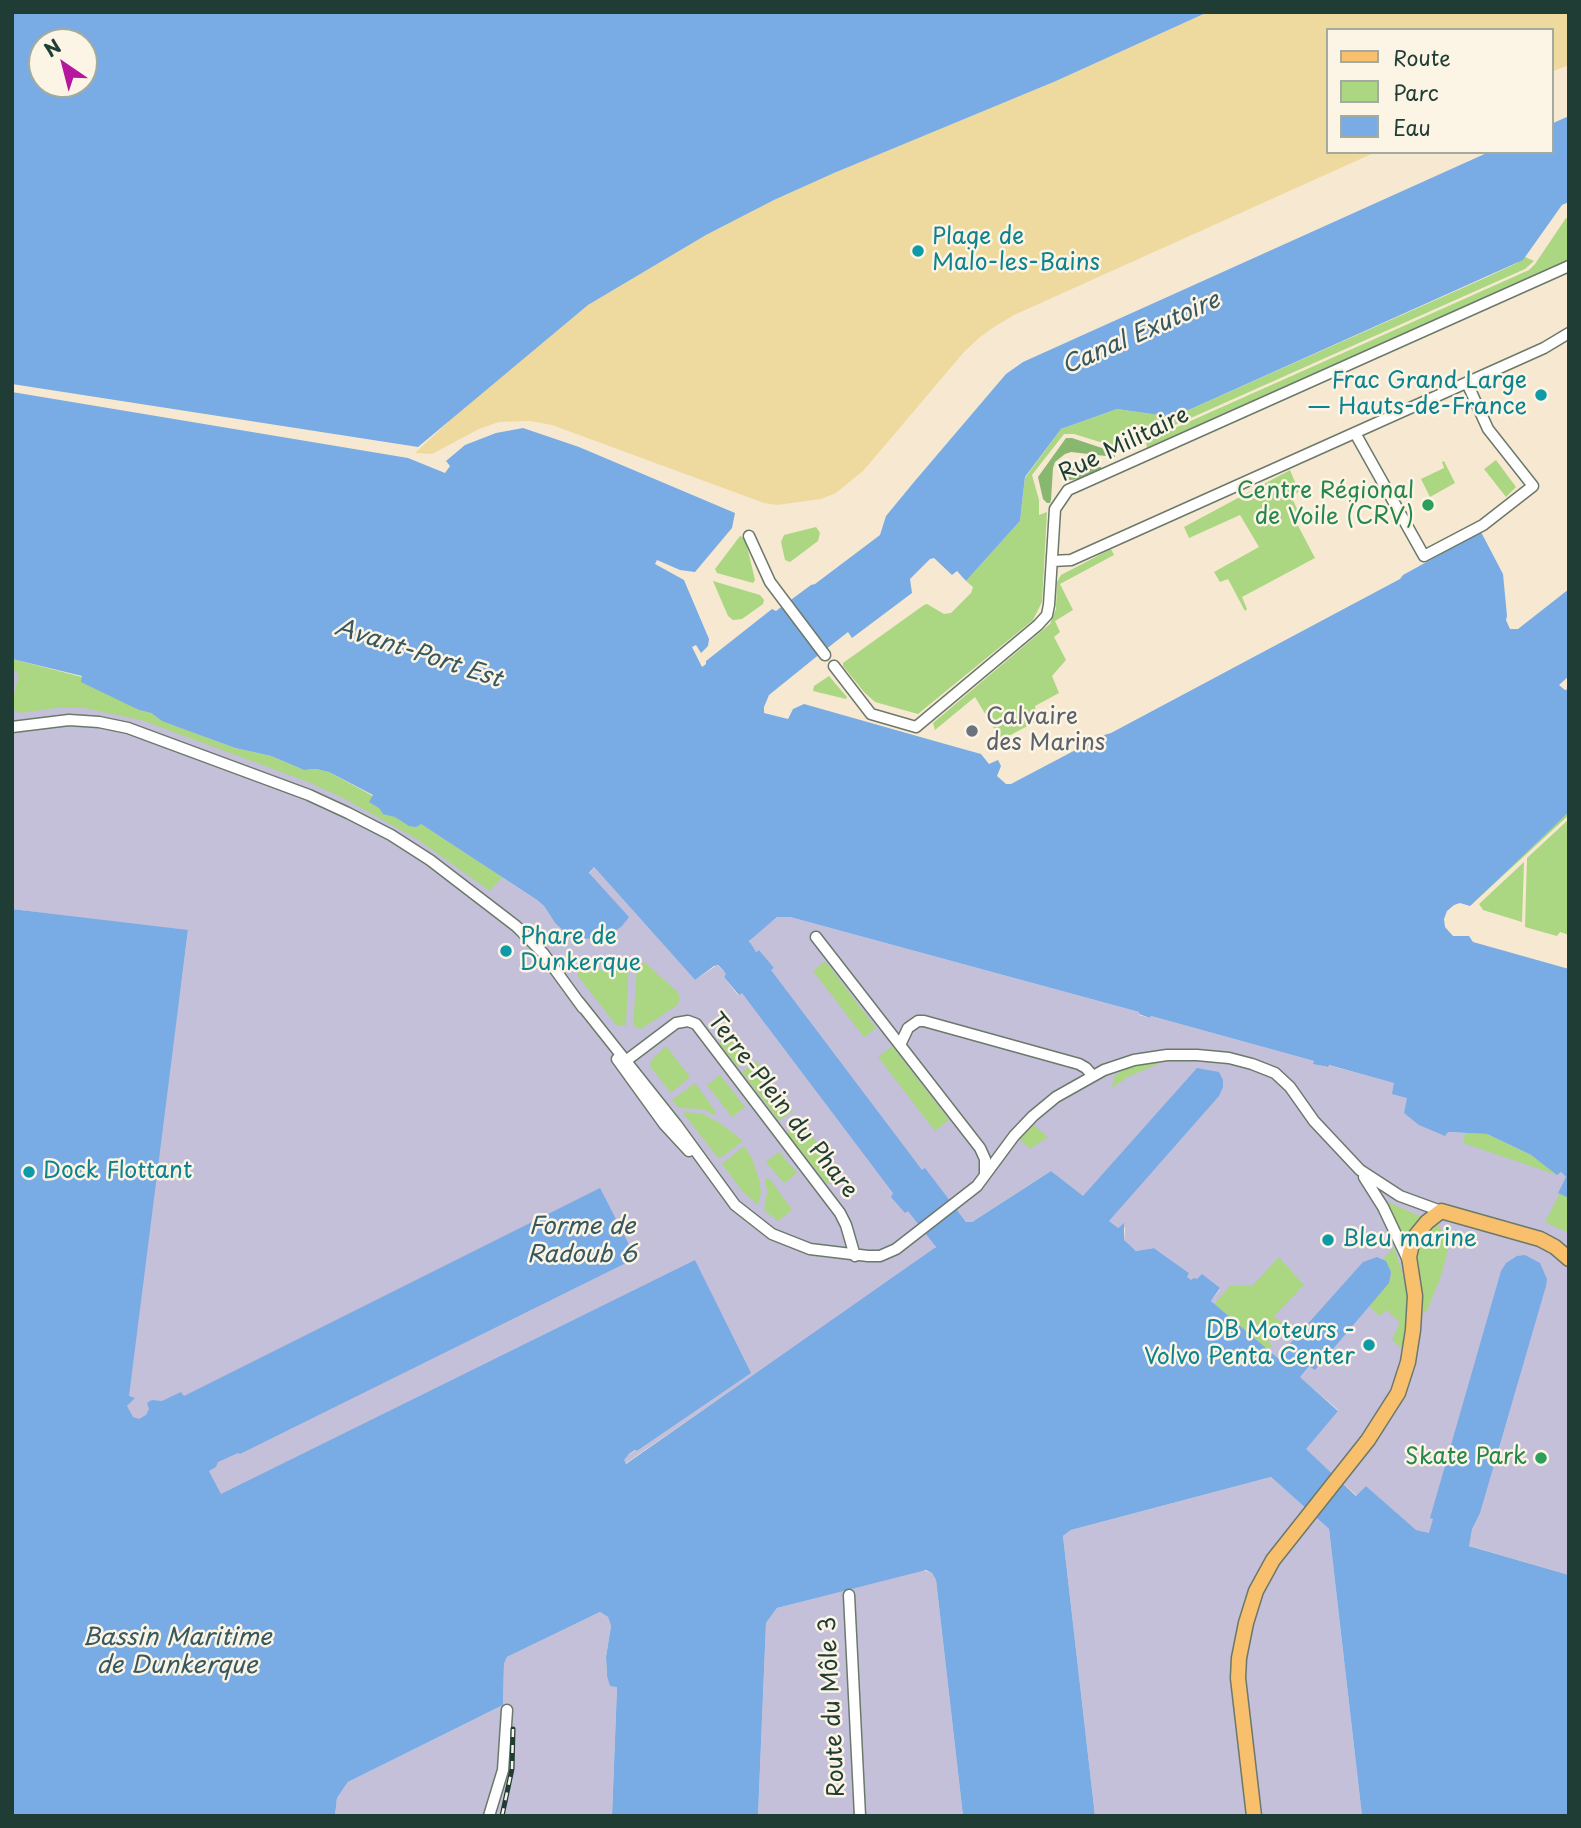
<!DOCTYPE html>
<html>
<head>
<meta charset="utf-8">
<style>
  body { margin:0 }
  #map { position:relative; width:1581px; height:1828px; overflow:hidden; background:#f7e9d1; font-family:"Playpen Sans",sans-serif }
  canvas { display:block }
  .frame { position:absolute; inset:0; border:14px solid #1f3d34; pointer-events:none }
  .legend { position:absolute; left:1326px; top:28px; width:228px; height:126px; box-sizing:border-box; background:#fcf5e5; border:2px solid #a4ab9e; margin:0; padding:9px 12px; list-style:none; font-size:21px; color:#1f3d34 }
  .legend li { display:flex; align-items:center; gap:14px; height:35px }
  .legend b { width:35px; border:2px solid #a4ab9e }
  .north { position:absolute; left:28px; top:28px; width:70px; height:70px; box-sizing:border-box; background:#fcf5e5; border:2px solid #a4ab9e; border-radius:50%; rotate:325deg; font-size:19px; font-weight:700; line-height:28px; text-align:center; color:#1f3d34 }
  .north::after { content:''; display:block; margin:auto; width:24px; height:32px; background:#b5179e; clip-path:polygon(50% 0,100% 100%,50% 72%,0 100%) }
</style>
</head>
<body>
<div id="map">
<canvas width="1581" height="1828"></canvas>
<div class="frame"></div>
<ul class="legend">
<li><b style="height:9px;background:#f8bf6c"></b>Route</li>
<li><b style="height:19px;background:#abd682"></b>Parc</li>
<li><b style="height:19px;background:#79abe5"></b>Eau</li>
</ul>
<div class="north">N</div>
</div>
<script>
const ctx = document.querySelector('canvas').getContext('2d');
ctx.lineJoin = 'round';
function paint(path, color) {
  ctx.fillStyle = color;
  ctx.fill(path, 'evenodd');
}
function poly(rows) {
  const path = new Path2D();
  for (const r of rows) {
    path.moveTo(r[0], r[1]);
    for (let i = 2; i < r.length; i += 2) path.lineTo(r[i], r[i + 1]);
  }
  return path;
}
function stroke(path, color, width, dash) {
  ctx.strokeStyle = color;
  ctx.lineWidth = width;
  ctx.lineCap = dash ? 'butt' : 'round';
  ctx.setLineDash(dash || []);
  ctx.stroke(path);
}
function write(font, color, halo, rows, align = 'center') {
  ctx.font = font + ' "Playpen Sans",sans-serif';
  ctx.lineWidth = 5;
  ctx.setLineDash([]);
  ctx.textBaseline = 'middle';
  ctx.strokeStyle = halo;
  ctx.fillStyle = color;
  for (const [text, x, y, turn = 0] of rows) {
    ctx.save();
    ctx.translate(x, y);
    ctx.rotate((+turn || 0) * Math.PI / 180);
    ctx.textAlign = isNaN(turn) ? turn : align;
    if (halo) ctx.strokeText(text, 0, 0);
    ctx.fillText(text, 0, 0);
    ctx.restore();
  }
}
paint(poly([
  [12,659,421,824,537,900,544,906,555,923,594,867,695,980,717,965,727,974,724,977,738,995,773,968,759,950,756,952,750,945,750,939,777,917,790,917,1139,1012,1139,1015,1150,1018,1151,1016,1314,1061,1314,1064,1327,1067,1328,1065,1395,1083,1407,1098,1447,1132,1487,1134,1561,1172,1566,1177,1569,1198,1569,1575,1415,1530,1366,1486,1357,1496,1305,1449,1338,1410,1211,1301,1220,1289,1197,1280,1192,1281,1186,1277,1189,1273,1154,1248,1137,1251,1128,1246,1124,1240,1125,1229,1123,1224,1118,1228,1116,1227,1051,1171,972,1222,966,1222,959,1213,930,1236,936,1245,934,1250,625,1464,623,1460,628,1455,636,1450,637,1451,750,1373,695,1261,221,1495,209,1471,124,1413,188,931,12,909],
  [1271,1477,1329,1529,1362,1816,1095,1816,1063,1536,1071,1530],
  [923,1570,932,1573,936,1580,963,1816,758,1816,766,1623,777,1608],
  [600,1612,608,1617,611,1626,606,1657,607,1676,617,1687,612,1816,335,1816,337,1798,348,1782,503,1705,504,1664,507,1657]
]), '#c5c0da');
paint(poly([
  [1566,218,1569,220,1569,260,1147,448,1146,442,1148,435,1157,436,1529,270,1535,264],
  [1525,257,1534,261,1525,269,1166,429,1150,424,1149,428,1135,424,1141,427,1140,431,1131,428,1125,443,1116,447,1074,434,1064,434,1032,475,1039,500,1039,515,1047,512,1042,602,1033,620,918,714,875,702,864,692,843,666,843,663,924,605,927,604,944,614,951,613,971,593,973,587,966,581,1020,521,1025,478,1061,429,1117,409,1173,417,1485,278,1517,263],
  [1496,460,1516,487,1506,497,1484,469],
  [1444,461,1455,483,1430,497,1421,479,1444,468,1442,462],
  [1290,470,1299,492,1291,496,1299,513,1302,512,1304,515,1295,520,1315,558,1242,597,1247,609,1245,611,1228,579,1220,582,1214,572,1259,547,1240,515,1189,538,1184,527],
  [816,527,820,533,818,541,790,562,785,560,781,542,784,535],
  [740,536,745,538,755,580,753,583,717,573,715,569],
  [1111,549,1114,555,1060,584,1073,610,1055,621,1060,632,1054,637,1066,660,1052,676,1059,693,1035,706,1037,721,1001,740,975,697,935,730,933,723,1050,624,1056,609,1057,582,1061,575],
  [713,581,760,595,764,600,763,604,742,619,733,620,728,616],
  [12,659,82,677,139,710,151,713,162,721,235,748,271,756,304,770,316,769,329,772,373,796,383,814,395,817,409,826,416,827,421,824,502,877,490,891,417,839,345,799,308,782,141,720,84,708,56,708,20,713,15,711,12,702,19,675,12,668],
  [829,676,847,697,846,699,813,691,814,686],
  [1569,812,1569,815,1470,906,1473,901],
  [1569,819,1569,935,1560,932,1557,936,1525,927,1527,858],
  [1524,862,1522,922,1483,910,1479,904],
  [825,961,876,1028,864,1037,813,971],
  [629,962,626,1026,617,1026,577,975,580,969,593,968,606,971,617,965],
  [644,962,678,992,680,1000,676,1006,641,1029,633,1026,637,968],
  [733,1033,751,1056,737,1066,719,1043],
  [666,1046,690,1077,671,1093,650,1066,651,1060],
  [892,1046,949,1120,935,1131,878,1057],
  [756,1061,793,1111,779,1121,742,1072],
  [1159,1061,1158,1064,1128,1077,1112,1088,1114,1077,1120,1072,1129,1067],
  [720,1075,745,1107,732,1117,707,1085],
  [695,1083,716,1112,714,1115,703,1109,679,1108,672,1100],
  [687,1112,703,1114,720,1123,743,1141,719,1159,683,1113],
  [800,1121,841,1173,827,1184,787,1133],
  [1034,1125,1048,1137,1030,1149,1019,1139],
  [1465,1133,1487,1134,1531,1155,1557,1175,1463,1143],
  [744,1146,752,1158,759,1179,761,1192,758,1205,743,1192,722,1164],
  [779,1152,797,1173,784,1183,766,1162],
  [765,1178,770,1179,792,1210,778,1221,764,1210,767,1192],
  [1560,1193,1569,1198,1569,1229,1566,1232,1545,1222],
  [1388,1202,1422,1217,1405,1240,1391,1212],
  [1437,1223,1447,1238,1448,1250,1441,1276,1427,1311,1422,1313,1416,1249,1422,1237],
  [1394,1247,1402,1272,1407,1296,1408,1318,1403,1349,1392,1340,1400,1322,1386,1310,1380,1316,1369,1306,1391,1277,1391,1272,1386,1261,1382,1260],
  [1279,1257,1304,1285,1274,1316,1284,1325,1268,1341,1272,1346,1268,1350,1214,1304,1230,1286,1253,1285]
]), '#abd682');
paint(poly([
  [1066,438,1072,438,1114,452,1115,457,1071,452,1065,454,1055,462,1053,468,1051,500,1050,503,1047,503,1043,499,1038,477],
  [1075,463,1101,467,1101,469,1080,479,1069,480,1064,477,1064,468,1068,464]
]), '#88b770');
paint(poly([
  [1208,12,1569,12,1569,65,1551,72,1551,30,1327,30,1327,152,1376,152,1014,315,994,327,980,337,964,352,864,470,836,493,821,499,777,505,764,503,552,425,530,421,499,422,479,429,432,454,415,453,460,411,588,305,706,235,774,200,834,173,1056,81]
]), '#eeda9e');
paint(poly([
  [12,12,1208,12,1056,81,834,173,774,200,706,235,588,305,418,447,12,384],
  [84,42,84,84,42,84,42,42],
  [1569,116,1569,202,1562,205,1523,260,1173,417,1117,409,1061,429,1025,477,1020,521,966,581,957,571,952,575,934,558,930,559,910,579,912,593,852,638,848,632,825,650,788,602,811,585,815,584,880,535,886,516,914,482,1006,374,1023,362,1489,152,1551,152,1551,124],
  [12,392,408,458,445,473,450,466,446,461,465,445,496,433,523,428,579,447,735,513,732,528,695,572,680,570,657,560,655,564,684,580,709,639,708,646,701,653,696,645,692,647,702,667,706,664,706,661,772,609,776,611,784,605,821,653,769,695,764,707,764,713,788,719,793,709,804,704,938,742,981,754,989,764,998,760,1001,766,997,776,1006,784,1011,784,1104,735,1111,733,1400,579,1403,575,1481,532,1503,574,1507,616,1506,620,1510,629,1518,629,1569,589,1569,676,1559,685,1565,690,1569,689,1569,812,1470,906,1460,903,1454,905,1447,911,1444,919,1445,927,1453,936,1469,936,1473,942,1569,969,1569,1198,1558,1193,1566,1177,1561,1172,1557,1175,1531,1155,1487,1134,1448,1132,1445,1136,1419,1125,1404,1113,1407,1098,1392,1094,1394,1083,1329,1065,1328,1067,1313,1064,1314,1061,1151,1016,1150,1018,1139,1014,1139,1012,790,917,777,917,749,941,756,952,759,950,774,968,771,970,922,1170,925,1168,966,1222,972,1222,1051,1171,1083,1196,1197,1068,1219,1072,1223,1080,1223,1087,1219,1096,1109,1221,1118,1228,1124,1223,1124,1240,1136,1251,1154,1248,1189,1273,1187,1277,1191,1280,1194,1278,1197,1279,1202,1274,1220,1288,1211,1301,1280,1360,1290,1349,1288,1346,1363,1262,1377,1257,1386,1261,1391,1272,1389,1283,1315,1370,1309,1366,1300,1377,1338,1411,1306,1449,1356,1496,1366,1486,1416,1530,1429,1533,1433,1519,1430,1518,1501,1271,1506,1263,1517,1256,1525,1255,1540,1263,1547,1279,1546,1286,1480,1513,1472,1529,1469,1546,1569,1575,1569,1816,1362,1816,1329,1529,1271,1477,1071,1530,1063,1536,1095,1816,963,1816,936,1580,932,1573,926,1570,777,1608,766,1623,758,1816,612,1816,617,1687,610,1686,607,1676,606,1657,611,1626,608,1617,600,1612,507,1657,504,1664,503,1705,348,1782,337,1798,335,1816,143,1816,135,1814,125,1816,12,1816,12,909,188,930,129,1396,135,1398,127,1406,133,1417,139,1419,146,1415,149,1409,147,1403,152,1400,162,1401,181,1392,184,1396,600,1188,636,1258,240,1454,238,1453,218,1462,216,1467,209,1471,221,1494,695,1260,751,1373,637,1451,635,1450,629,1454,624,1460,626,1464,936,1247,908,1211,905,1213,891,1197,893,1193,742,993,739,995,724,977,726,974,723,970,718,965,714,966,695,980,594,867,589,873,629,917,622,926,610,935,596,939,579,938,565,932,555,923,544,906,537,900,421,824,416,827,409,826,395,817,383,814,379,808,369,802,373,795,329,772,316,769,304,770,271,756,235,748,162,721,151,713,139,710,81,682,82,676,12,659]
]), '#79abe5');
const minor = poly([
  [1355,433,1424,556,1483,525,1533,486,1488,429,1467,383],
  [749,536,770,582,825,655],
  [1053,561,1071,560,1544,348,1569,333],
  [834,666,871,714,916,727,1038,625,1047,615,1049,605,1055,509,1068,490,1569,266],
  [12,727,69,720,99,722,128,728,309,795,348,813,391,835,430,860,516,926,543,953,583,1008],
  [816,937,980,1148,985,1159,985,1175],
  [579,1002,676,1124,735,1205,772,1234,810,1249,868,1256,880,1256,896,1249,977,1186,1014,1136,1033,1116,1056,1097,1104,1070,1134,1060,1167,1055,1197,1055,1229,1058,1252,1064,1275,1073,1290,1087,1314,1121,1360,1170,1400,1196,1441,1211],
  [900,1045,908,1028,918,1021,924,1021,1079,1064,1086,1068,1092,1075],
  [617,1059,664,1124,689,1151],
  [623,1063,676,1023,688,1021,696,1024,840,1213,846,1225,855,1256],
  [1364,1177,1383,1207,1409,1262],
  [849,1595,860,1816],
  [489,1816,503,1770,507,1710]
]);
const major = poly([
  [1254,1816,1238,1678,1239,1658,1246,1623,1256,1591,1273,1560,1368,1440,1398,1393,1408,1362,1413,1330,1415,1296,1409,1257,1413,1239,1427,1222,1441,1211,1540,1239,1555,1247,1569,1259]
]);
stroke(minor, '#6b796b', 13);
stroke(major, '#6b796b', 17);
stroke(minor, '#fff', 10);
stroke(major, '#f8bf6c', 14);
const rail = poly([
  [502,1816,512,1769,513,1729]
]);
stroke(rail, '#1f3d34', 5);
stroke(rail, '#fcf5e5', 2.5, [8]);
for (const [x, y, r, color] of [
  [918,251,7,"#0f9aa8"],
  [1541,395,7,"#0f9aa8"],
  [1428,505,7,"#2e9e5b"],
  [972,731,7,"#6b7280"],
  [506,951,7,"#0f9aa8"],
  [29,1172,7,"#0f9aa8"],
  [1328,1240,7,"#0f9aa8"],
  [1369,1345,7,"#0f9aa8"],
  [1541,1458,7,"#2e9e5b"]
]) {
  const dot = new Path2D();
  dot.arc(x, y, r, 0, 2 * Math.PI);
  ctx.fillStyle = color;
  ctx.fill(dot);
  stroke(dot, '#fcf5e5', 2.5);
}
write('23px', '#0d838f', '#fcf5e5', [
  ["Plage de",932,238],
  ["Malo-les-Bains",932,264],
  ["Frac Grand Large",1527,382,"right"],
  ["— Hauts-de-France",1527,408,"right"],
  ["Phare de",520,938],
  ["Dunkerque",520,964],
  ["Dock Flottant",43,1172],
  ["Bleu marine",1342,1240],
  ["DB Moteurs -",1355,1332,"right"],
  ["Volvo Penta Center",1355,1358,"right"]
], 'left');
write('23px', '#1f3d34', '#fcf5e5', [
  ["Rue Militaire",1124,445,-26],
  ["Terre-Plein du Phare",782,1106,52],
  ["Route du Môle 3",833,1707,-93]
]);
write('23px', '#27864d', '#fcf5e5', [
  ["Centre Régional",1414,492],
  ["de Voile (CRV)",1414,518],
  ["Skate Park",1527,1458]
], 'right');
write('23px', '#5b616d', '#fcf5e5', [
  ["Calvaire",986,718],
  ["des Marins",986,744]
], 'left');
write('italic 24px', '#365860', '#fcf5e5', [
  ["Canal Exutoire",1141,334,-24],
  ["Avant-Port Est",418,654,18],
  ["Forme de",582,1227],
  ["Radoub 6",582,1255],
  ["Bassin Maritime",177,1638],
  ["de Dunkerque",177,1666]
]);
</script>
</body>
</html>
